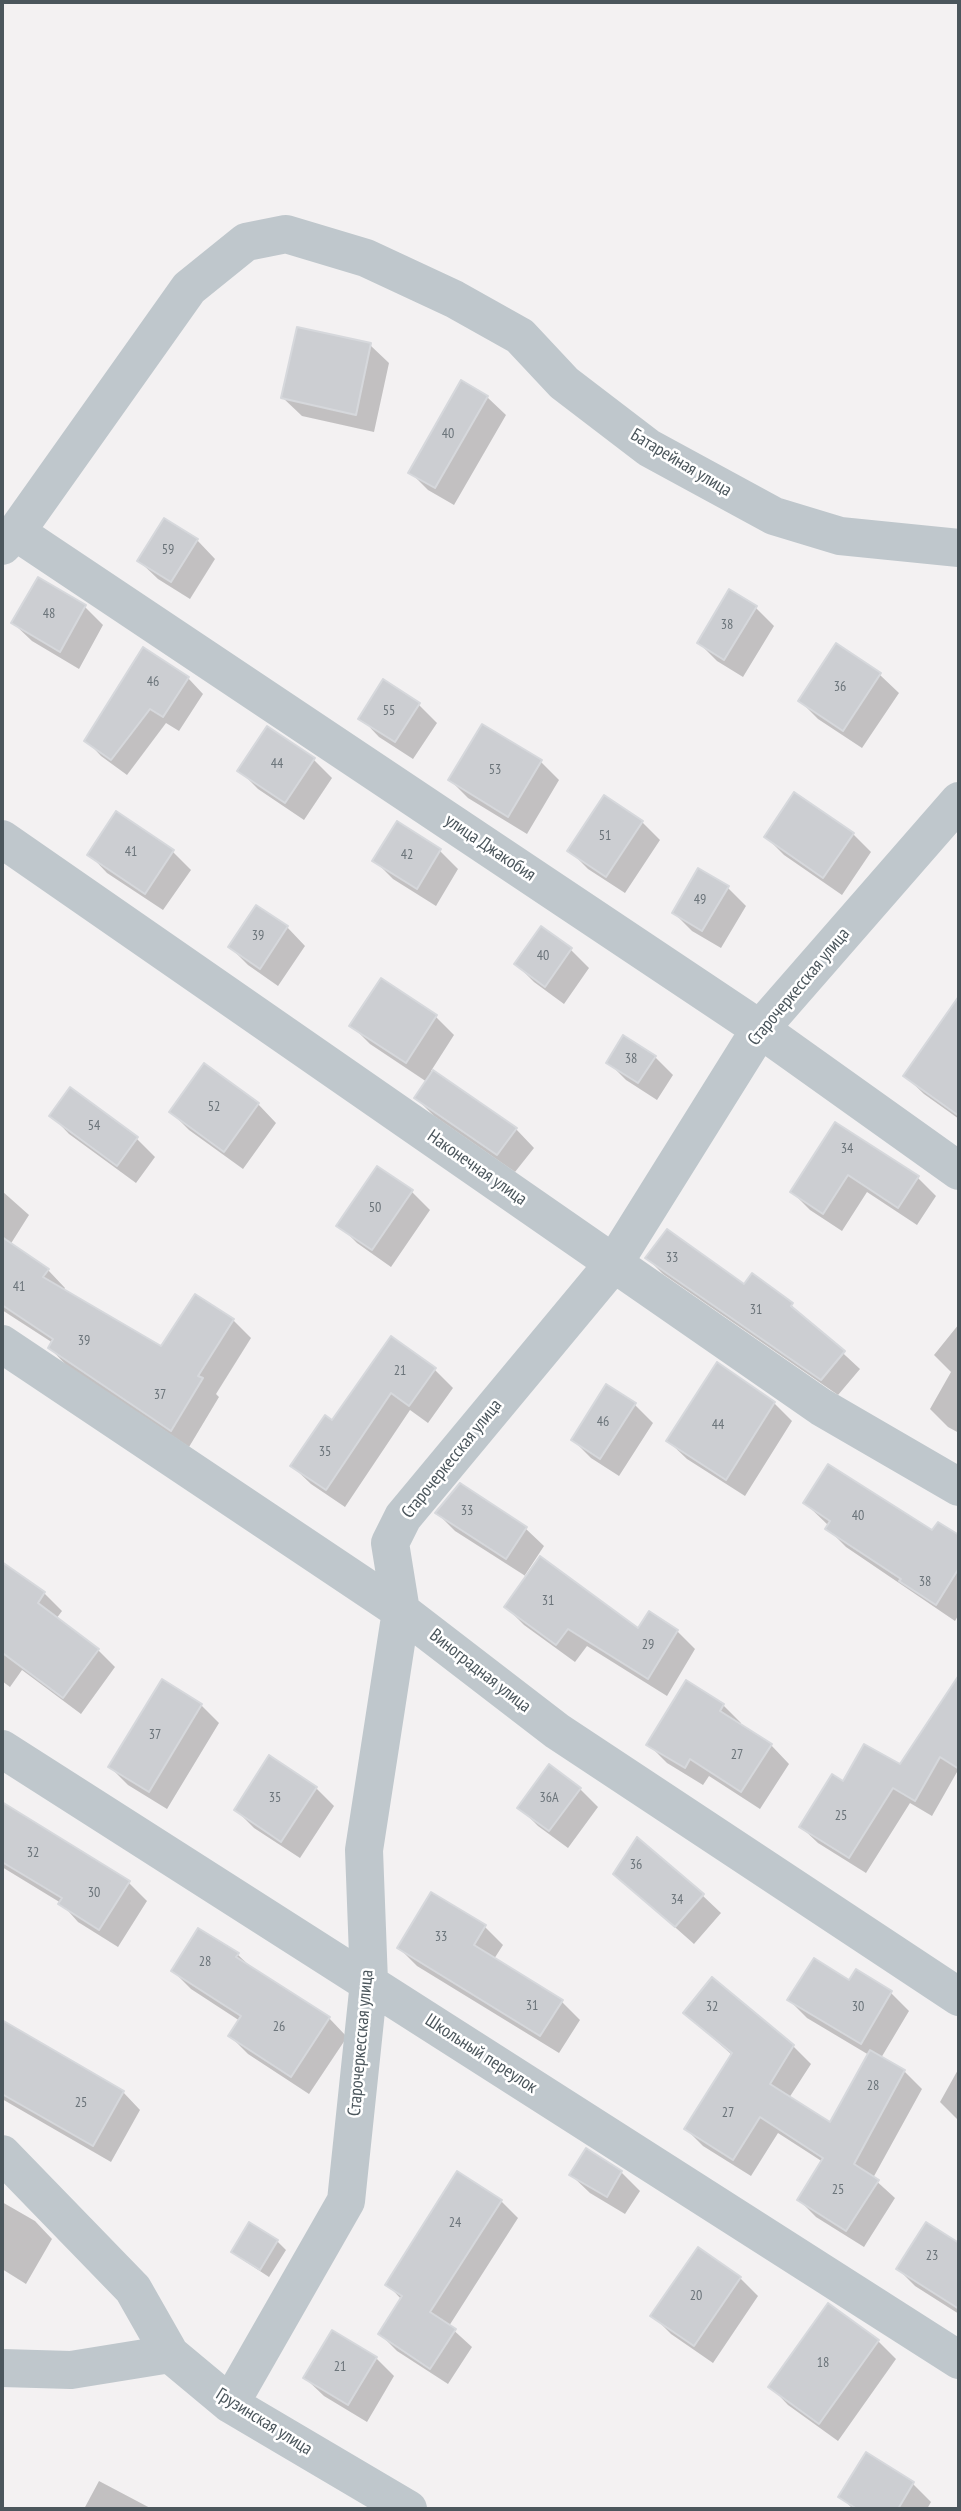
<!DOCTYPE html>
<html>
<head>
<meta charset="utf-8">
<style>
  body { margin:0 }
  #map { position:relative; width:961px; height:2511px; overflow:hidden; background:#f3f1f2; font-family:"PT Sans Narrow",sans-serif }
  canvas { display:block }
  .frame { position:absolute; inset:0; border:4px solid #4b565c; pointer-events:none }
</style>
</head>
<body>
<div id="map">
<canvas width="961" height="2511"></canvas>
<div class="frame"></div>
</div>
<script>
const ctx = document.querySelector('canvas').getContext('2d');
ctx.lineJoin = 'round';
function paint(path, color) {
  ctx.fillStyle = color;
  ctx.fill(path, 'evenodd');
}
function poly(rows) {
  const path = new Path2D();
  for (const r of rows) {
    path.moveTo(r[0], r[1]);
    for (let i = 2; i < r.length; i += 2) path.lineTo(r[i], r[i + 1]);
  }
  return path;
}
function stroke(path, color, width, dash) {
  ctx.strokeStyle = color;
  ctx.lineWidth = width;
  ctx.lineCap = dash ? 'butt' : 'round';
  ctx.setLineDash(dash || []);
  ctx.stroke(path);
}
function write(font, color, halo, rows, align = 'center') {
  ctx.font = font + ' "PT Sans Narrow",sans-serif';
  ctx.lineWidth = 5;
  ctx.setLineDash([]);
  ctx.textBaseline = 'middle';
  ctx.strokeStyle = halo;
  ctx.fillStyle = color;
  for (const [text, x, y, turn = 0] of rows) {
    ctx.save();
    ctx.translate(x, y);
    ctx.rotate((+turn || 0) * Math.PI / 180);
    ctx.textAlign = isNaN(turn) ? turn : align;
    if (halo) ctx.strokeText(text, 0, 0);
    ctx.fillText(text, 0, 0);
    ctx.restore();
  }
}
paint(poly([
  [370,345,389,363,374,432,302,416,283,398],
  [462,382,487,397,506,415,454,505,428,490,410,472],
  [197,540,215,559,190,599,158,579,139,561],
  [38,579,85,607,103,625,79,669,32,641,13,623],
  [756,608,774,626,743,677,717,661,699,643],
  [837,646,880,675,899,693,862,748,818,719,800,701],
  [188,678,203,694,179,731,166,723,127,775,101,756,86,740],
  [419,705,437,723,413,759,379,737,361,718],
  [483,726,541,762,559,780,527,834,468,798,450,780],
  [268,729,314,760,332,778,304,820,258,789,240,771],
  [117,813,173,852,191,870,163,910,107,873,89,854],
  [642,822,660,840,625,893,588,869,570,851],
  [397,824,440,851,458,869,436,906,393,879,375,861],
  [853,834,871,852,842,895,784,855,766,837],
  [728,888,746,906,721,948,692,931,674,913],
  [287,927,305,946,278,986,248,965,230,947],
  [541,929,571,950,589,968,564,1004,534,982,516,964],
  [382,981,436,1017,454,1035,431,1071,516,1129,534,1148,515,1172,434,1116,416,1098,427,1082,370,1044,352,1026],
  [951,1011,959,1017,959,1119,924,1094,905,1076],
  [655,1057,673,1075,657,1100,626,1080,608,1062],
  [205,1065,258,1104,276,1123,243,1169,189,1130,171,1112],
  [71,1089,137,1139,155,1157,136,1183,69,1134,51,1115],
  [836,1125,918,1178,936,1196,917,1225,867,1192,842,1231,810,1210,792,1192],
  [2,1191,29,1215,10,1245,48,1270,65,1288,63,1291,162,1349,196,1296,233,1320,251,1338,216,1394,219,1397,189,1447,67,1366,50,1348,53,1343,2,1310],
  [412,1192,430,1210,391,1267,357,1243,339,1225],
  [647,1258,744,1287,791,1305,860,1369,838,1395,663,1274],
  [959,1324,959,1433,948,1427,930,1409,951,1372,934,1355],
  [391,1339,435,1370,453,1388,428,1423,410,1410,345,1507,311,1484,292,1466,333,1422],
  [774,1403,792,1421,745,1496,687,1459,668,1441],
  [635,1405,653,1423,619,1476,591,1458,573,1440],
  [805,1503,933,1533,938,1524,959,1537,959,1614,955,1621,846,1547,828,1529,829,1526],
  [437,1513,525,1528,544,1546,525,1575,527,1577,639,1630,677,1631,695,1649,667,1696,587,1646,575,1662,524,1625,506,1607,527,1577,455,1531],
  [2,1564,44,1593,62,1611,56,1619,98,1650,115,1667,81,1714,22,1670,10,1687,2,1681],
  [952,1690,959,1695,959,1773,957,1772,932,1816,910,1803,866,1873,818,1843,801,1827,843,1783,900,1767],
  [201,1705,219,1723,167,1809,128,1785,110,1767],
  [723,1705,741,1723,740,1726,771,1745,789,1764,760,1809,709,1776,703,1785,667,1763,649,1745],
  [316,1788,334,1806,300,1858,254,1828,236,1810],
  [580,1789,598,1807,568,1848,538,1826,519,1807],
  [10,1809,129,1883,147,1901,118,1947,78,1922,61,1903,2,1867,2,1823],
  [615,1874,702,1895,721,1913,694,1944],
  [484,1926,503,1945,494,1959,562,2002,580,2020,559,2053,417,1966,399,1948],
  [237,1954,253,1969,329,2018,347,2037,309,2094,248,2054,230,2036,240,2021,191,1989,173,1971],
  [712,1980,793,2046,811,2064,789,2098,831,2124,869,2055,807,2018,789,2000,850,1982,891,1993,909,2011,881,2058,904,2071,922,2089,873,2178,895,2198,864,2247,816,2217,799,2200,823,2162,778,2133,751,2176,703,2146,686,2129,732,2055,685,2013],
  [2,2022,123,2092,140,2110,111,2162,2,2099],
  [959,2068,959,2121,940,2102],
  [586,2150,621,2172,640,2191,625,2214,590,2193,571,2175],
  [501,2201,518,2218,449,2326,472,2347,448,2384,397,2351,380,2334,402,2300,387,2284],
  [2,2202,35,2221,52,2239,26,2284,2,2269],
  [927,2225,959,2245,959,2314,915,2286,898,2269],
  [277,2241,286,2250,269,2277,243,2260,234,2251],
  [740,2278,758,2296,713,2363,671,2334,653,2316],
  [878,2341,896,2359,838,2441,788,2405,770,2386],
  [376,2358,394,2376,367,2422,324,2396,305,2378],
  [867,2454,913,2484,931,2502,927,2509,853,2509,841,2497],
  [99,2481,152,2509,84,2509]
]), '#0003');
const building = poly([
  [297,327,371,343,356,415,281,398,297,327],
  [461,380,488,396,435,488,408,473,461,380],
  [164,518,198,539,171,582,137,561,164,518],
  [38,577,86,605,60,652,11,623,38,577],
  [729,589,757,606,724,660,697,643,729,589],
  [836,643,881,673,843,731,798,701,836,643],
  [143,647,189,677,163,717,150,709,111,760,84,741,143,647],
  [383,679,420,703,395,742,358,719,383,679],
  [482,724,542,760,508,817,448,780,482,724],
  [267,726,315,758,285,803,237,771,267,726],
  [794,792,854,833,823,878,764,837,794,792],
  [604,795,643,821,606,877,567,851,604,795],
  [116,811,174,850,145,894,87,855,116,811],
  [397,821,441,849,417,889,372,861,397,821],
  [698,868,729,886,702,931,672,913,698,868],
  [256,905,288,926,260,969,228,947,256,905],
  [541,926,572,948,545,987,514,964,541,926],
  [381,978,437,1015,406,1063,349,1026,381,978],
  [959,996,959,1116,903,1076,959,996],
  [623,1035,656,1056,638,1083,606,1063,623,1035],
  [204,1063,259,1103,224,1152,169,1112,204,1063],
  [433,1070,517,1128,497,1155,414,1098,433,1070],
  [70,1087,138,1137,117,1166,49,1116,70,1087],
  [835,1122,919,1176,898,1208,848,1175,823,1214,790,1192,835,1122],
  [377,1166,413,1190,372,1250,336,1226,377,1166],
  [667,1229,744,1284,752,1273,793,1303,791,1306,845,1351,821,1380,645,1258,667,1229],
  [2,1237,49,1269,43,1277,161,1346,195,1294,234,1319,198,1376,203,1378,171,1431,48,1348,53,1339,2,1305,2,1237],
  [391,1336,436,1368,409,1406,391,1393,326,1490,290,1466,325,1415,332,1420,391,1336],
  [717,1362,775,1402,726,1480,666,1441,717,1362],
  [606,1384,636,1403,600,1459,571,1440,606,1384],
  [828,1464,932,1530,938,1522,959,1535,959,1568,936,1605,899,1581,901,1579,825,1529,830,1521,803,1503,828,1464],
  [460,1483,527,1527,506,1559,435,1513,460,1483],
  [540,1556,638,1628,649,1611,678,1630,648,1679,568,1629,556,1645,504,1607,540,1556],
  [2,1562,45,1592,38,1603,99,1649,63,1698,4,1654,2,1657,2,1562],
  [959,1675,959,1769,940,1757,915,1801,893,1788,849,1858,799,1827,832,1774,843,1781,864,1744,900,1764,959,1675],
  [162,1679,202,1704,149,1792,108,1767,162,1679],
  [686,1680,724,1704,720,1711,772,1744,741,1792,690,1759,685,1768,646,1745,686,1680],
  [269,1755,317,1787,281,1842,234,1810,269,1755],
  [549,1764,581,1788,549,1831,517,1808,549,1764],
  [2,1802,130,1881,99,1930,58,1904,62,1898,2,1862,2,1802],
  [637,1837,704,1894,675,1927,613,1874,637,1837],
  [431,1892,486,1925,474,1945,563,2000,540,2036,397,1948,431,1892],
  [198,1928,239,1953,236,1957,330,2017,291,2077,228,2036,241,2016,171,1971,198,1928],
  [814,1958,849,1980,856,1969,892,1991,861,2044,787,2000,814,1958],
  [712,1977,794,2045,770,2084,830,2122,870,2050,905,2070,854,2164,879,2180,846,2231,797,2200,823,2158,760,2117,733,2160,684,2129,732,2053,683,2013,712,1977],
  [2,2020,124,2091,93,2146,2,2094,2,2020],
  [586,2148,622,2171,607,2197,569,2175,586,2148],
  [457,2171,502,2200,430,2312,456,2329,430,2369,378,2334,402,2296,385,2285,457,2171],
  [249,2222,278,2240,260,2270,231,2252,249,2222],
  [926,2222,959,2243,959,2309,896,2269,926,2222],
  [698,2247,741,2277,694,2346,650,2316,698,2247],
  [828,2303,879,2340,819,2424,768,2387,828,2303],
  [332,2330,377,2357,348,2405,303,2378,332,2330],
  [866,2452,914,2482,898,2509,857,2509,838,2497,866,2452]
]);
paint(building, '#ccced2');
stroke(building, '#d6d8dc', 2);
stroke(poly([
  [16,532,760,1029,959,1171],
  [2,546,16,532,189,288,246,242,286,234,366,258,454,299,520,336,564,383,649,448,774,516,840,536,959,548],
  [2,839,821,1407,959,1487],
  [2,1344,401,1611,557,1731,959,1997],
  [2,1749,959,2360],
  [2,2154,133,2289,170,2354,230,2404,408,2509],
  [2,2368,71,2370,170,2354],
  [230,2404,346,2201,369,1982,364,1850,401,1611,390,1543,403,1517,614,1263,760,1029,959,801]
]), '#bfc7cc', 38);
write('14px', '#6b747a', null, [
  ["40",448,434],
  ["59",168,550],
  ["48",49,614],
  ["38",727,625],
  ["46",153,682],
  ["36",840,687],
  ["55",389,711],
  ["44",277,764],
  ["53",495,770],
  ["51",605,836],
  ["41",131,852],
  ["42",407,855],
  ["49",700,900],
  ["39",258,936],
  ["40",543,956],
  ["38",631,1059],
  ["52",214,1107],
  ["54",94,1126],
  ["34",847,1149],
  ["50",375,1208],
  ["33",672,1258],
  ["41",19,1287],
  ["31",756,1310],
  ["39",84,1341],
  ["21",400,1371],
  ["37",160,1395],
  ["46",603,1422],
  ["44",718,1425],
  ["35",325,1452],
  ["33",467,1511],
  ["40",858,1516],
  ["38",925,1582],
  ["31",548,1601],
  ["29",648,1645],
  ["37",155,1735],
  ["27",737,1755],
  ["35",275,1798],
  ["36А",549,1798],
  ["25",841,1816],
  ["32",33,1853],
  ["36",636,1865],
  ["30",94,1893],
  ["34",677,1900],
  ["33",441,1937],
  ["28",205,1962],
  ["31",532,2006],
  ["32",712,2007],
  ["30",858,2007],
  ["26",279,2027],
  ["28",873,2086],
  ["25",81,2103],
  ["27",728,2113],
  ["25",838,2190],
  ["24",455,2223],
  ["23",932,2256],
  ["20",696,2296],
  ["18",823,2363],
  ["21",340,2367]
]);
write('18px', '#4b565c', '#fff', [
  ["Батарейная улица",681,463,31],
  ["улица Джакобия",490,848,34],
  ["Старочеркесская улица",799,987,-50],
  ["Наконечная улица",477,1168,35],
  ["Старочеркесская улица",452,1459,-51],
  ["Виноградная улица",480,1671,38],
  ["Старочеркесская улица",361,2043,-85],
  ["Школьный переулок",481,2054,33],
  ["Грузинская улица",264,2422,32]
]);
</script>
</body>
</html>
